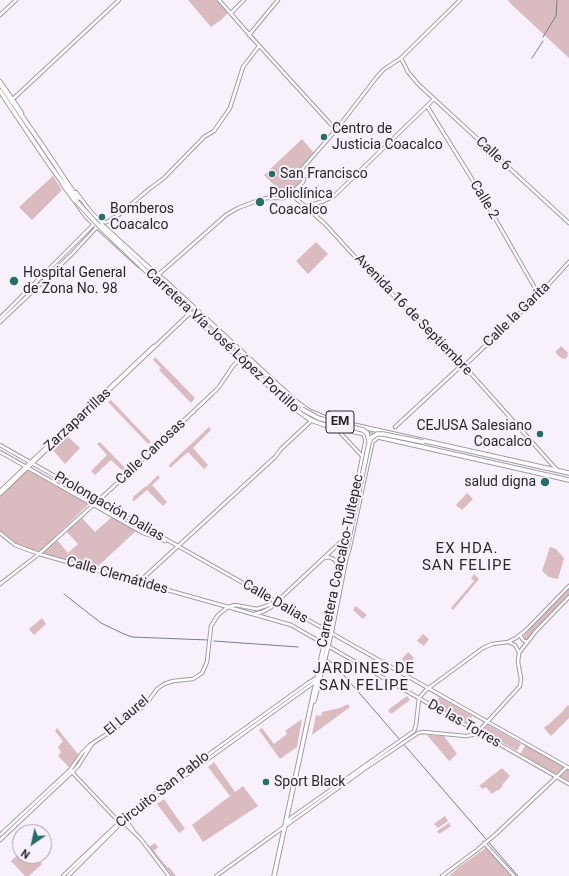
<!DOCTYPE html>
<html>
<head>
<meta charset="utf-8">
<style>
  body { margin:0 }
  #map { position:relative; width:569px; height:876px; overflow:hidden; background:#f8f1fb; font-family:Roboto,sans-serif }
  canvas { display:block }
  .north { position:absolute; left:12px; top:824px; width:40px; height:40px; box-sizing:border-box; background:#f8f1fb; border:1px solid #a6a0a8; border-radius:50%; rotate:214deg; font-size:11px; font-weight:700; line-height:16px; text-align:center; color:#2a272b }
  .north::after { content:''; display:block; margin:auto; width:14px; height:18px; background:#256f6a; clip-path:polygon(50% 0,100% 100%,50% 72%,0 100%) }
</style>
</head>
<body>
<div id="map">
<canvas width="569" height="876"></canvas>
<div class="north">N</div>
</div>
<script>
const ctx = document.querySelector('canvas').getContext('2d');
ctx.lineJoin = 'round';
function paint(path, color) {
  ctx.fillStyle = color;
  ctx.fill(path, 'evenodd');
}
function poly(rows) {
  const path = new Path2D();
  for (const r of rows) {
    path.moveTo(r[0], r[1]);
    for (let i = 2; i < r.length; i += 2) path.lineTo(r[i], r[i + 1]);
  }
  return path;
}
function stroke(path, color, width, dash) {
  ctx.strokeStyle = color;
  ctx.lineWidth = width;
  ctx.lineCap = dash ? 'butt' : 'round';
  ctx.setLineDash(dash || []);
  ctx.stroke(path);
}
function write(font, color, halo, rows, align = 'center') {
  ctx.font = font + ' Roboto,sans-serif';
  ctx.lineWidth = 4;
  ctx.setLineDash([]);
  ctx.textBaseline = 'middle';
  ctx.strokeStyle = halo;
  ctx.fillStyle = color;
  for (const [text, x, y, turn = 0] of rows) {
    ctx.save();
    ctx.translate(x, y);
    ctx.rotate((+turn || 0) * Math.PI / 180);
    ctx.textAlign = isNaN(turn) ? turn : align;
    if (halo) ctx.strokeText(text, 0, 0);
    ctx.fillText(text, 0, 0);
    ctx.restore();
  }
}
paint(poly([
  [188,0,217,0,228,13,221,20,211,27],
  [508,0,569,0,569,58,510,3],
  [302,139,314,153,299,171,303,179,291,192,285,196,282,196,278,191,279,190,264,175],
  [53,176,62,190,32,220,19,207],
  [316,242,328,254,308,274,296,261],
  [561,346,568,353,567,354,568,356,565,359,563,358,562,359,555,352],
  [155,357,195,398,191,403,159,370,161,368,153,360],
  [111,400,151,442,148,444,108,402],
  [209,427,211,430,193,448,208,465,204,469,188,452,170,468,169,466,171,463],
  [65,434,80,448,65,464,51,448],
  [100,442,125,468,122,470,111,460,95,475,91,471,107,455,97,444],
  [26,469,89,504,40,551,27,549,17,544,0,531,0,494],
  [158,475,160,478,152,485,167,502,163,506,147,490,134,501,132,500,134,498,133,497,146,486,147,486],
  [467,493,473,499,462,510,456,505],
  [112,517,136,531,96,568,42,553,57,540,68,553,78,544,66,531,82,518,95,532],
  [550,547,556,549,564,558,558,579,549,577,542,571],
  [474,574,479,579,453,610,451,608,474,581,471,578],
  [569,588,569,595,568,597,527,640,523,639,525,633],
  [356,606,367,615,363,619,353,610],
  [42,618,46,624,34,635,29,629],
  [423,634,429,639,424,646,417,641],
  [408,652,414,658,406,666,407,664,402,659],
  [407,696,410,700,391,714,388,710],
  [439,697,472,716,468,724,435,704],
  [348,704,350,707,312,735,316,715,321,716,322,712,340,708],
  [568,705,569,706,569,718,551,736,544,728,547,725,548,725,564,710,564,709],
  [302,719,297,747,280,759,259,730,262,728,274,744,287,734,285,731],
  [488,725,521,744,517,751,482,731],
  [57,728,78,754,75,760,69,767,58,756,61,752,58,747,63,741,55,731],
  [427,735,444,736,457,754,449,761],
  [525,746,526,746,565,768,557,776,520,754],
  [214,762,235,792,243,786,258,806,203,842,192,825,230,796,208,767],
  [502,768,510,776,502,785,503,786,498,791,497,790,492,794,486,787,483,789,479,786],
  [566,769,569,770,569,782,559,776],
  [164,799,185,829,179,833,157,804],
  [445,816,448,821,438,828,434,824],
  [449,823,451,826,439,834,437,831],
  [155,843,158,847,154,851,168,868,169,867,176,876,172,876,149,847],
  [487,847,513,876,449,876,459,867],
  [20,853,20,856,35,856,42,864,29,876,25,876,11,861]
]), '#dabbbf');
stroke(poly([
  [543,37,556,16,557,0],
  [532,58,543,41],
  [64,594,101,623,124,634,132,637,208,640],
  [214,641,298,647],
  [327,659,335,665,518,876]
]), '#737d96', 1);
const tertiary = poly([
  [231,13,244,0],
  [0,15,16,0],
  [249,35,278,0],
  [401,58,408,72,418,84,569,223],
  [13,99,119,0],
  [427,106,480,192,539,295],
  [336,130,376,78,383,70,401,58,460,0],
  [304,207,324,201,334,196,434,99],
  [158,275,226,215,238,208,259,200,267,198,284,198,291,194],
  [464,366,539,295,569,262],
  [395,427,462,365],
  [0,491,154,346],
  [0,494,190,313],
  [324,558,329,557,335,560,339,568],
  [139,582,275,457,281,449,310,422],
  [0,584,39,554,111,489,213,393,219,387,233,366,240,359],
  [254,614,262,612,270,608,346,537],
  [520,635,523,640,527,642],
  [509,642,515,645,519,652],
  [70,770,82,753,90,745,116,728,146,704,157,689,164,684,173,681,193,679,202,673,207,662,211,626,218,615,228,607,235,605,257,609,266,606,275,602],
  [72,772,78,766,92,744],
  [125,819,316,681],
  [120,822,127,814,212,752,308,683,316,678,318,678],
  [285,824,292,817,414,731,416,725,419,698,426,690,483,648,492,644,508,642,516,638,526,630,569,586],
  [484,843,514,876],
  [216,876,363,770,418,733,423,732,466,736,472,735,478,732,520,686,521,679,518,662,519,653,536,631,569,597],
  [442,876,477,850,496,834,567,767]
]);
const secondary = poly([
  [219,0,254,40,336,130,300,171,300,174,304,179,303,182,291,194,325,224,358,260,466,368,557,470],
  [0,81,22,113],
  [62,184,86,217,139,266],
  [76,192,91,212,102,223],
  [0,318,94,224,107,222,120,214,148,190,164,178,204,137,214,131,230,108,243,67,259,46],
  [0,322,71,255,97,227],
  [335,427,363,457],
  [0,445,569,768],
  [0,452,143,533,165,541],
  [0,533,15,545,39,554,228,607,291,625,569,784],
  [124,817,134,832],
  [121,820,140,838,169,876],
  [0,835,70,770,121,824],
  [0,840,72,772],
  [63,876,120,822],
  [68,876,125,819]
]);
const primary = poly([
  [0,84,42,145,78,199],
  [0,91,51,167,76,201],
  [147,266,164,280,279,386,298,403,309,411,326,418,340,422,569,473],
  [144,269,169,293,285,401,298,411,311,420,325,425,569,480],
  [314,701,331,634,346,558,349,549,372,442,378,437],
  [274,876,342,562,366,440,364,434]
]);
stroke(tertiary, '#a19aa3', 4.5);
stroke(secondary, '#a19aa3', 4.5);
stroke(primary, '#a19aa3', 5.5);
stroke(tertiary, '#fff', 2.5);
stroke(secondary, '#fff', 2.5);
stroke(primary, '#fff', 3.5);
const primaryBridge = poly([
  [76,201,101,228,144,269],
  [102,225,147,266],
  [302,409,318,418,363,430,367,433,369,441],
  [347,548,369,443,371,438,377,434,383,434,423,442]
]);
stroke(primaryBridge, '#a19aa3', 5.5, []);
stroke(primaryBridge, '#fff', 3.5);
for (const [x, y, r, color] of [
  [324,137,4,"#256f6a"],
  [272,174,4,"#256f6a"],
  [260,202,5,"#256f6a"],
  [102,217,4,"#256f6a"],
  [14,281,5,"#256f6a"],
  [540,434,4,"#256f6a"],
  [545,482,5,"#256f6a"],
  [266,782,4,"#256f6a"]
]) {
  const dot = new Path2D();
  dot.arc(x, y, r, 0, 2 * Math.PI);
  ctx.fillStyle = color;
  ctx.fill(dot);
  stroke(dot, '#f8f1fb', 1.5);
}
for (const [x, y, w] of [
  [340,422,28]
]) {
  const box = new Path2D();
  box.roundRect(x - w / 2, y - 11, w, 22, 3);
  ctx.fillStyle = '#f8f1fb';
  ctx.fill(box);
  stroke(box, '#2a272b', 1);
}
write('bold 13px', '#2a272b', null, [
  ["EM",340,422]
]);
write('14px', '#2a272b', '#f8f1fb', [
  ["Centro de",332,129],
  ["Justicia Coacalco",332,145],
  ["San Francisco",280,174],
  ["Policlínica",269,194],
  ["Coacalco",269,210],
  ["Bomberos",110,209],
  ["Coacalco",110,225],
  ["Hospital General",23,273],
  ["de Zona No. 98",23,289],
  ["CEJUSA Salesiano",532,426,"right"],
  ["Coacalco",532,442,"right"],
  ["salud digna",536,482,"right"],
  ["Sport Black",274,782]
], 'left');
write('14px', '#2a272b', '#f8f1fb', [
  ["Calle 6",493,154,43],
  ["Calle 2",484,200,59],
  ["Avenida 16 de Septiembre",413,315,46],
  ["Calle la Garita",517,315,-44],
  ["Carretera Vía José López Portillo",222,341,43],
  ["Zarzaparrillas",78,420,-43],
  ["Calle Canosas",151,452,-43],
  ["Prolongación Dalias",109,507,30],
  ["Carretera Coacalco-Tultepec",341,561,-78],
  ["Calle Clemátides",117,576,16],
  ["Calle Dalias",275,602,30],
  ["El Laurel",127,716,-40],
  ["De las Torres",464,724,30],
  ["Circuito San Pablo",163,790,-38]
]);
ctx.letterSpacing = '1px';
write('15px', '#2a272b', '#f8f1fb', [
  ["EX HDA.",467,549],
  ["SAN FELIPE",467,566],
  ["JARDINES DE",364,669],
  ["SAN FELIPE",364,686]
]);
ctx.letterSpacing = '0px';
</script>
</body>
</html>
